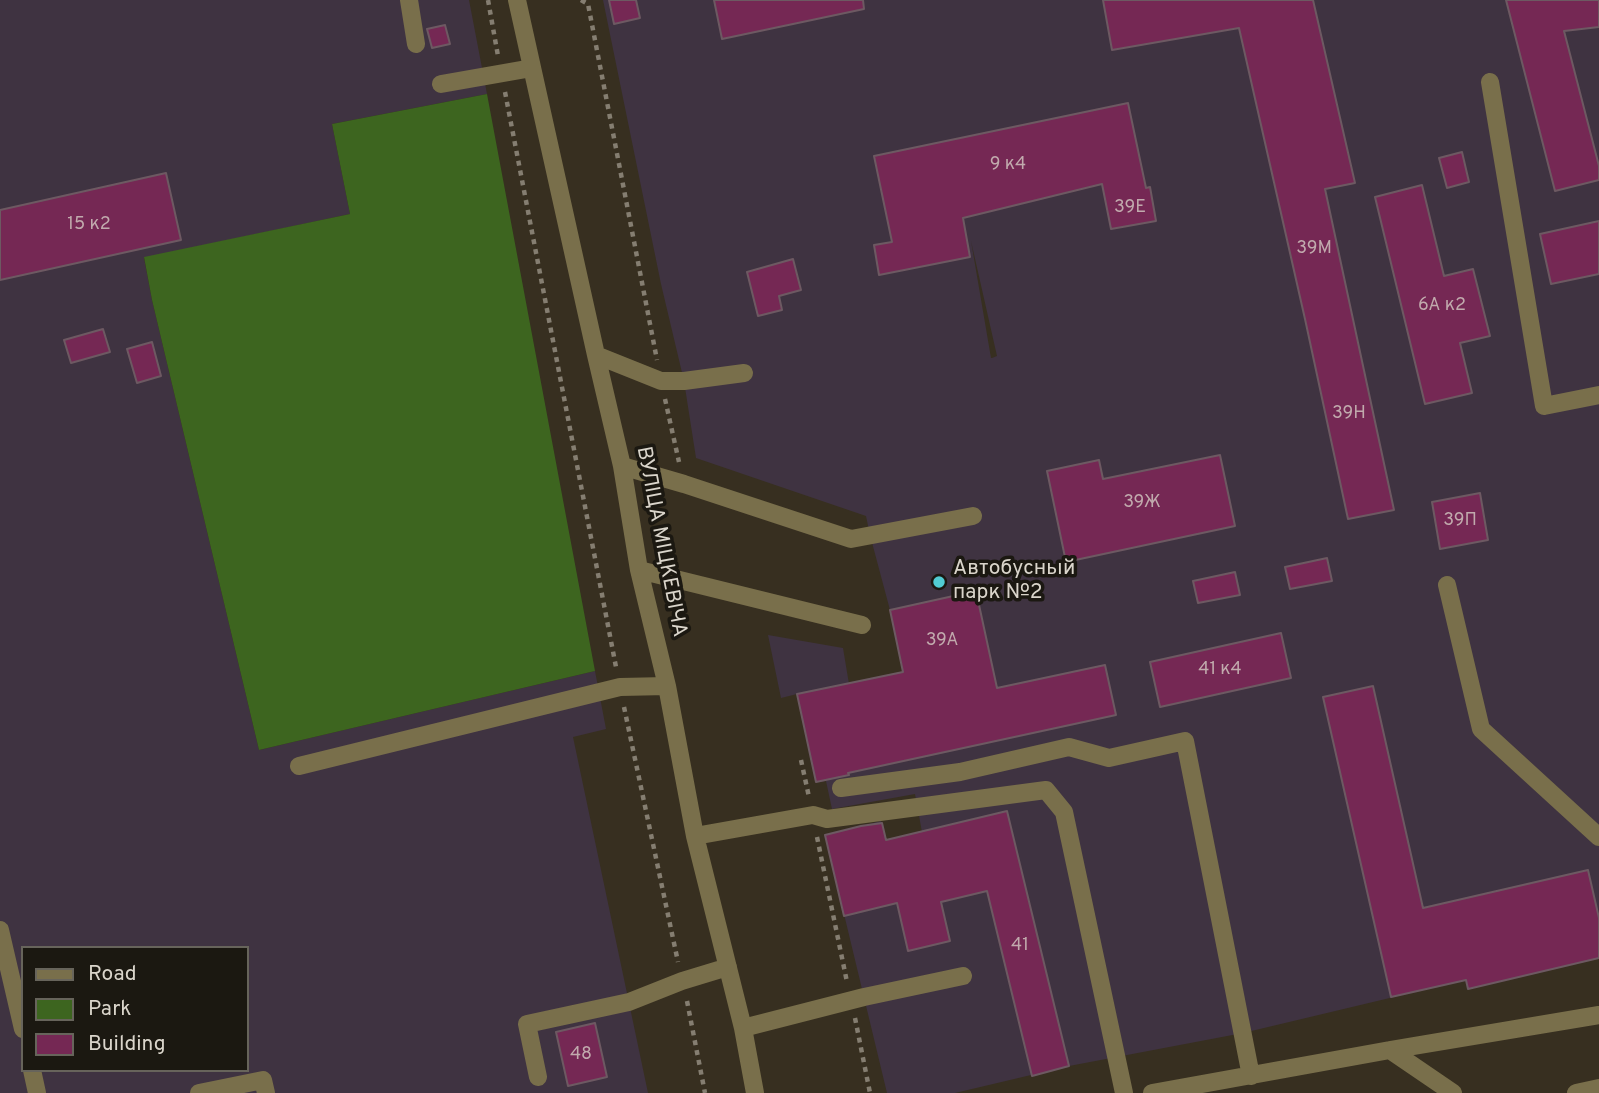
<!DOCTYPE html>
<html>
<head>
<meta charset="utf-8">
<style>
  body { margin:0 }
  #map { position:relative; width:1599px; height:1093px; overflow:hidden; background:#372f20; font-family:Overpass,sans-serif }
  canvas { display:block }
  .legend { position:absolute; left:21px; top:946px; width:228px; height:126px; box-sizing:border-box; background:#1b1811; border:2px solid #67645b; margin:0; padding:9px 12px; list-style:none; font-size:21px; color:#dad5cb }
  .legend li { display:flex; align-items:center; gap:14px; height:35px }
  .legend b { width:35px; border:2px solid #67645b }
</style>
</head>
<body>
<div id="map">
<canvas width="1599" height="1093"></canvas>
<ul class="legend">
<li><b style="height:9px;background:#796f4b"></b>Road</li>
<li><b style="height:19px;background:#3d651f"></b>Park</li>
<li><b style="height:19px;background:#752854"></b>Building</li>
</ul>
</div>
<script>
const context = document.querySelector('canvas').getContext('2d');
context.lineJoin = 'round';
function fillPath(path, color) {
  context.fillStyle = color;
  context.fill(path, 'evenodd');
}
function shape(rows) {
  const path = new Path2D();
  for (const r of rows) {
    path.moveTo(r[0], r[1]);
    for (let i = 2; i < r.length; i += 2) path.lineTo(r[i], r[i + 1]);
  }
  return path;
}
function strokePath(path, color, width, dash) {
  context.strokeStyle = color;
  context.lineWidth = width;
  context.lineCap = dash ? 'butt' : 'round';
  context.setLineDash(dash || []);
  context.stroke(path);
}
function label(font, color, halo, rows, align = 'center') {
  context.font = font + ' Overpass,sans-serif';
  context.lineWidth = 7;
  context.setLineDash([]);
  context.textBaseline = 'middle';
  context.strokeStyle = halo;
  context.fillStyle = color;
  for (const [text, x, y, turn = 0] of rows) {
    context.save();
    context.translate(x, y);
    context.rotate((+turn || 0) * Math.PI / 180);
    context.textAlign = isNaN(turn) ? turn : align;
    if (halo) context.strokeText(text, 0, 0);
    context.fillText(text, 0, 0);
    context.restore();
  }
}
fillPath(shape([
  [0,0,469,0,487,94,332,124,350,214,144,258,152,300,259,750,595,671,606,729,573,737,648,1093,0,1093],
  [23,948,247,948,247,1070,23,1070],
  [603,0,1599,0,1599,958,1468,989,1459,951,1434,959,1440,986,1243,1033,1069,1066,955,1093,887,1093,825,835,881,821,886,840,922,832,915,794,832,809,826,781,816,782,797,694,781,698,768,635,843,648,849,684,903,672,890,610,870,535,866,516,696,458,684,381,661,284],
  [971,241,997,356,992,358,991,358]
]), '#3f3341');
fillPath(shape([
  [487,94,595,671,259,750,152,300,144,257,350,214,332,124]
]), '#3d651f');
const building = shape([
  [609,0,636,0,640,18,614,24,609,0],
  [714,0,863,0,864,9,722,39,714,0],
  [1103,0,1313,0,1355,183,1325,189,1394,510,1348,519,1305,319,1239,28,1112,50,1103,0],
  [1506,0,1599,0,1599,27,1564,31,1599,166,1599,180,1555,191,1506,0],
  [445,25,450,44,432,48,427,29,445,25],
  [1128,103,1146,188,1150,187,1156,221,1111,229,1102,184,963,218,970,257,879,275,874,245,892,242,874,156,1128,103],
  [1462,152,1469,182,1447,188,1439,158,1462,152],
  [166,173,181,240,0,280,0,210,166,173],
  [1422,185,1444,276,1473,269,1490,336,1460,343,1472,393,1425,404,1375,197,1422,185],
  [1599,221,1599,274,1551,284,1540,234,1599,221],
  [793,259,801,290,779,296,782,310,758,316,747,272,793,259],
  [103,329,110,352,71,363,64,340,103,329],
  [152,342,161,376,137,383,127,349,152,342],
  [1220,455,1235,526,1066,562,1047,471,1099,460,1103,479,1220,455],
  [1480,493,1488,540,1440,549,1432,502,1480,493],
  [1327,558,1332,581,1290,589,1285,567,1327,558],
  [1235,572,1240,595,1198,603,1193,581,1235,572],
  [976,591,997,688,1105,665,1116,715,848,773,849,775,816,782,797,694,903,672,890,610,976,591],
  [1281,633,1291,678,1160,707,1150,662,1281,633],
  [1373,686,1423,908,1588,870,1599,918,1599,958,1468,989,1466,980,1391,997,1323,697,1373,686],
  [1007,811,1069,1066,1032,1076,987,891,941,902,950,941,908,951,897,903,844,916,825,835,861,826,882,823,886,840,1007,811],
  [595,1023,607,1077,568,1086,556,1032,595,1023]
]);
fillPath(building, '#752854');
strokePath(building, '#6d5962', 2);
strokePath(shape([
  [488,0,498,56],
  [581,0,588,4,657,360],
  [505,92,616,667],
  [665,399,679,462],
  [624,707,678,962],
  [801,760,809,797],
  [817,837,847,982],
  [687,1001,705,1093],
  [855,1018,870,1093]
]), '#857e71', 4.5, [5, 5]);
strokePath(shape([
  [409,0,416,44],
  [517,0,596,355,622,466,639,570,667,686,695,836,743,1028,755,1093],
  [1490,82,1544,406,1599,395],
  [441,84,532,68],
  [596,355,661,381,684,381,744,373],
  [622,466,684,484,851,539,973,516],
  [639,570,862,625],
  [1447,585,1481,729,1599,837],
  [299,766,620,687,667,686],
  [841,788,960,772,1069,747,1109,758,1185,741,1251,1076],
  [695,836,813,815,827,819,1046,790,1064,812,1124,1093],
  [0,930,23,1029],
  [743,1028,864,997,963,976],
  [1390,1050,1453,1093],
  [32,1070,37,1093],
  [538,1077,527,1024,629,1002,682,981,728,967],
  [199,1093,263,1080,266,1093],
  [1152,1093,1390,1050,1599,1015],
  [1576,1093,1599,1088]
]), '#796f4b', 18);
for (const [x, y, r, color] of [
  [939,582,7,"#51ccd3"]
]) {
  const dot = new Path2D();
  dot.arc(x, y, r, 0, 2 * Math.PI);
  context.fillStyle = color;
  context.fill(dot);
  strokePath(dot, '#1b1811', 2.5);
}
label('18px', '#c1aaad', null, [
  ["9 к4",1008,165],
  ["39Е",1130,208],
  ["15 к2",89,225],
  ["39М",1314,249],
  ["6А к2",1442,306],
  ["39Н",1349,414],
  ["39Ж",1142,503],
  ["39П",1460,521],
  ["39А",942,641],
  ["41 к4",1220,670],
  ["41",1020,946],
  ["48",581,1055]
]);
label('21px', '#dad5cb', '#1b1811', [
  ["ВУЛІЦА МІЦКЕВІЧА",660,542,79]
]);
label('21px', '#dad5cb', '#1b1811', [
  ["Автобусный",953,570],
  ["парк №2",953,594]
], 'left');
</script>
</body>
</html>
